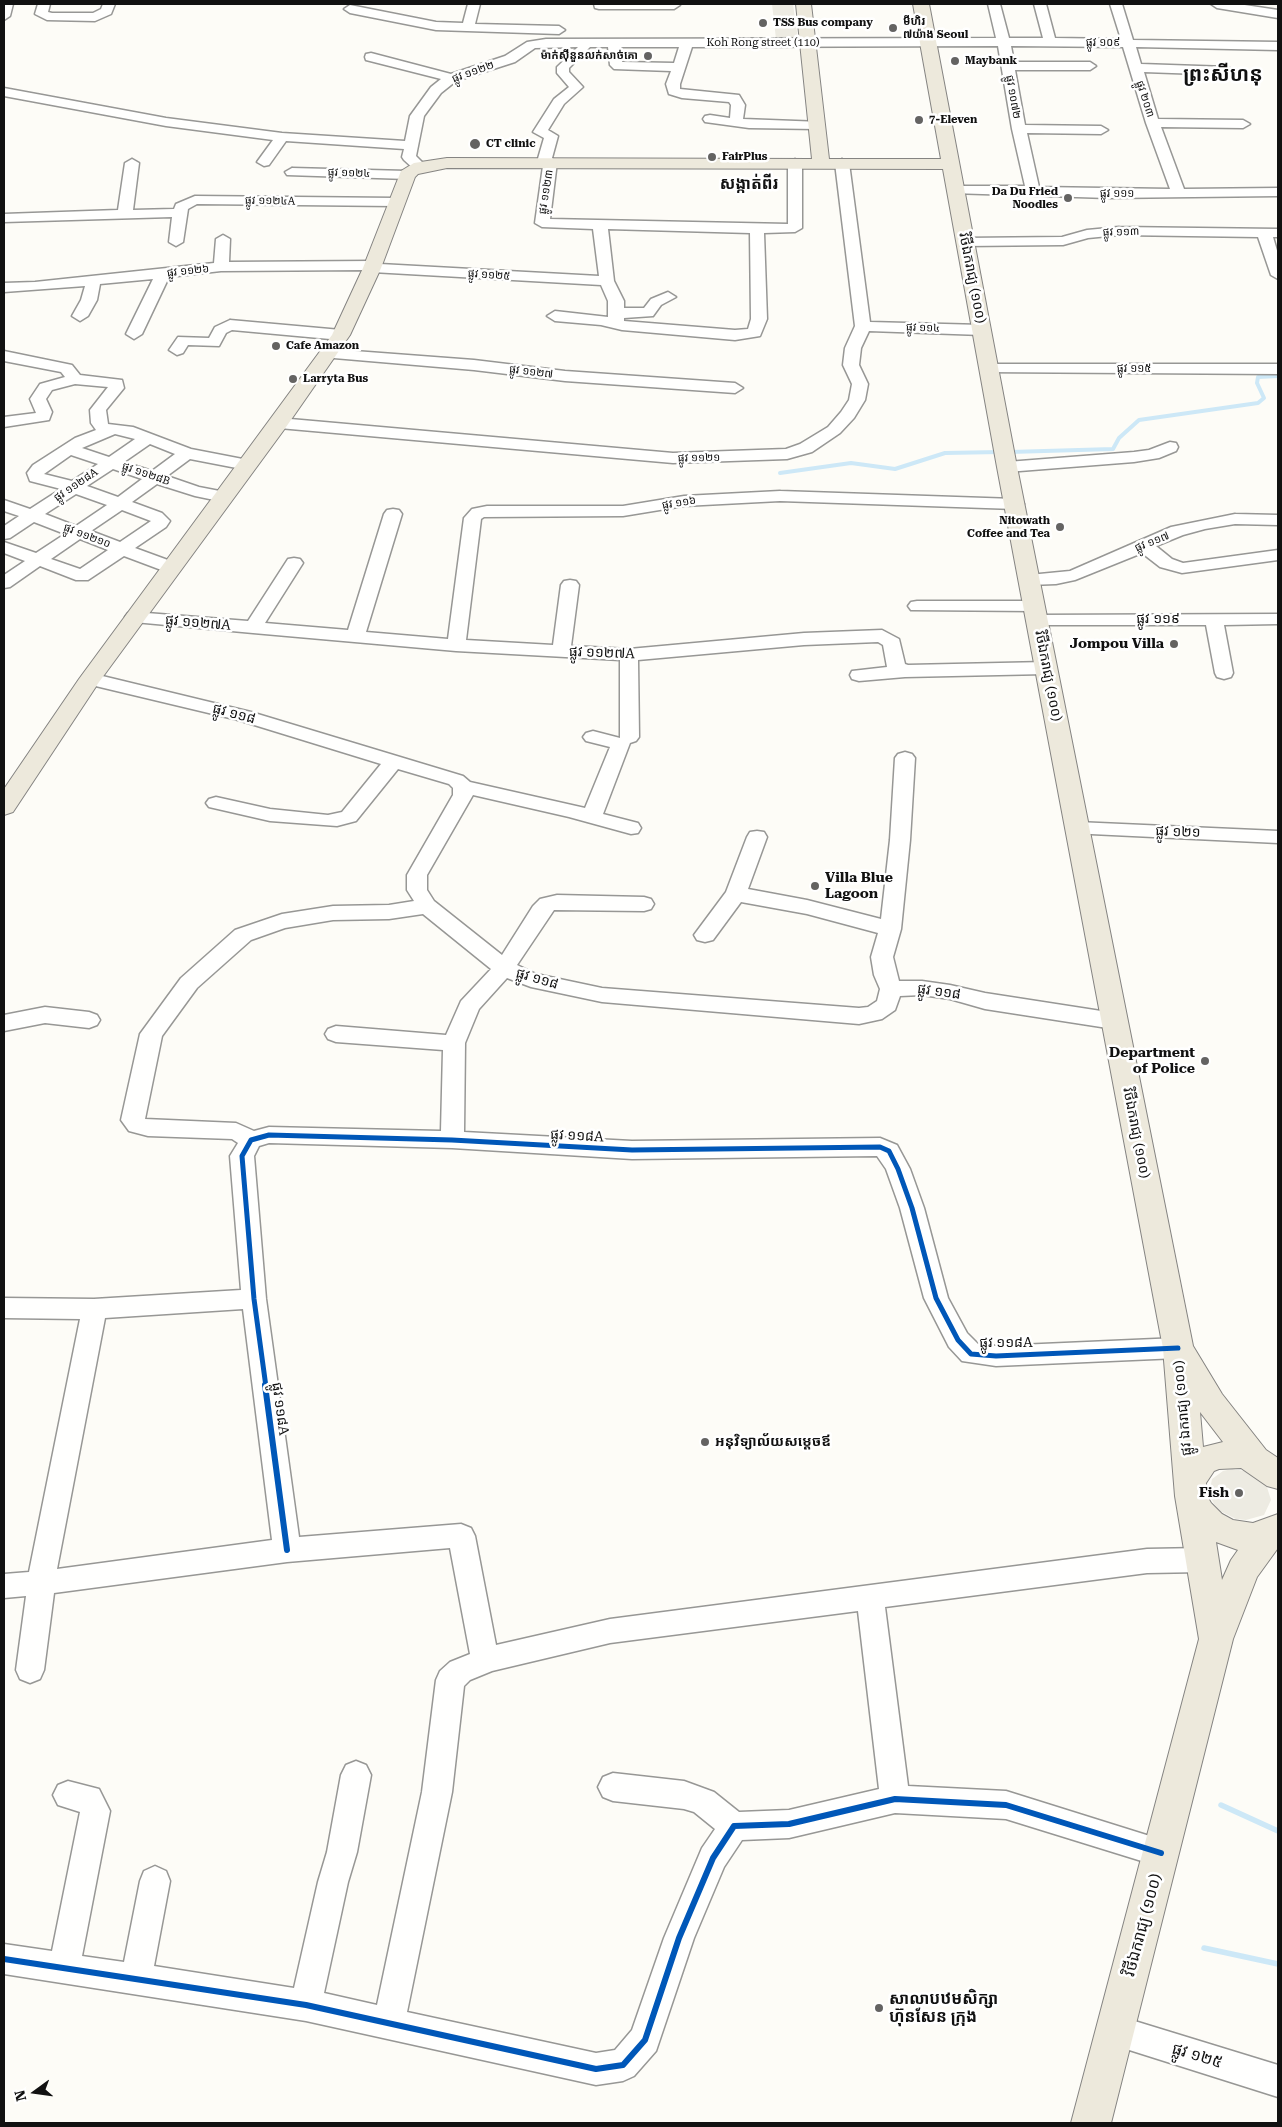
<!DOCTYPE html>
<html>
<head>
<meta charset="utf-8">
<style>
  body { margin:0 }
  #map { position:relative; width:1282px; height:2127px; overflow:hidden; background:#fdfcf7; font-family:"Roboto Serif",serif }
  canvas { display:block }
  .frame { position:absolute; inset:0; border:5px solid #111; pointer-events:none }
  .north { position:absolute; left:10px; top:2067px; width:50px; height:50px; -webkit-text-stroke:4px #fff; paint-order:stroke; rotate:256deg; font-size:14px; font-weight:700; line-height:20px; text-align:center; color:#111 }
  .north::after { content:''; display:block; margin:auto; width:18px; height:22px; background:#111; clip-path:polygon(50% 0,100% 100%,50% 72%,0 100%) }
</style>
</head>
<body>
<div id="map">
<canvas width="1282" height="2127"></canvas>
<div class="frame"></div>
<div class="north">N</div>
</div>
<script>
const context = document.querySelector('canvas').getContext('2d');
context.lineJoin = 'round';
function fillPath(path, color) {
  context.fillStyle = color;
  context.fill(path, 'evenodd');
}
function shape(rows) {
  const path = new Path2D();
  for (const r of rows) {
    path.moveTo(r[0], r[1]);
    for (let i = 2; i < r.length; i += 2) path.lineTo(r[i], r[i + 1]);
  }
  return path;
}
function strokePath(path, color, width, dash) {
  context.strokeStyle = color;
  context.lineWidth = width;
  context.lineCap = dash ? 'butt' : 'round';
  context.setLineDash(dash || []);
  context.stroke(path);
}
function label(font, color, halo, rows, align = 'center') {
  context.font = font + ' "Roboto Serif","Noto Sans Khmer",serif';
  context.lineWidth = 5;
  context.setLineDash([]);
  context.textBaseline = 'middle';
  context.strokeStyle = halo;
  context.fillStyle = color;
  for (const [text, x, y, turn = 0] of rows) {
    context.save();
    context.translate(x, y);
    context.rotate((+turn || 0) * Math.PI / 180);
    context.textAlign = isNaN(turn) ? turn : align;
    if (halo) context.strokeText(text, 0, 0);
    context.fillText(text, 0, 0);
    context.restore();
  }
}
fillPath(shape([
  [772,4,793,4,798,39,776,39],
  [1232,1469,1251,1472,1266,1484,1271,1500,1264,1515,1246,1520,1236,1519,1220,1511,1214,1504,1209,1494,1212,1479,1223,1471]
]), '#edebe2');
strokePath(shape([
  [1010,452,1113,449,1119,438,1139,420,1258,403,1264,398,1257,383,1258,377,1278,376],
  [780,473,851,463,895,469,945,453,1000,452]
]), '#cde8f7', 4);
strokePath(shape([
  [1221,1805,1278,1831],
  [1204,1948,1278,1964]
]), '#cde8f7', 5.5);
const minor = shape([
  [4,4,13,4,10,16,4,20,4,4],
  [38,4,50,4,48,12,52,13,93,13,101,9,103,4,115,4,111,14,95,21,47,20,35,14,38,4],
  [468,4,480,4,475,24,559,26,565,30,559,34,436,30,350,13,344,9,350,5,436,22,463,23,468,4],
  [594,4,679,4,680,5,674,9,599,9,595,8,594,4],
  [988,4,1000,4,1009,38,1043,38,1034,4,1046,4,1055,38,1121,39,1110,4,1122,4,1133,40,1278,42,1278,50,1136,47,1141,64,1228,67,1234,71,1228,75,1144,72,1158,119,1243,120,1250,124,1243,128,1161,127,1184,189,1278,188,1278,196,1108,198,951,193,949,190,951,187,956,186,1025,186,1012,129,998,46,692,47,680,84,680,89,739,95,745,105,743,119,822,122,824,125,817,129,749,128,705,122,703,119,705,116,710,115,730,118,731,105,729,102,682,98,669,94,666,84,671,71,614,69,610,65,608,47,590,47,569,68,569,72,583,87,564,104,548,130,558,136,552,158,557,162,550,219,788,224,788,163,795,159,802,163,802,228,795,232,764,233,767,319,760,336,735,340,622,330,601,325,555,321,547,316,555,311,608,317,608,301,601,285,372,272,366,270,221,271,169,277,142,334,134,339,126,334,153,279,100,284,97,300,88,316,80,321,72,316,81,300,85,286,4,292,4,283,35,282,214,263,216,239,223,235,230,239,229,262,373,261,380,264,599,276,593,229,542,227,535,223,543,166,537,162,544,138,533,132,554,99,569,87,557,73,557,67,578,47,535,48,515,62,456,81,441,93,424,116,416,156,427,167,420,171,415,170,404,160,402,157,404,149,286,141,269,165,264,166,257,162,273,140,166,126,4,96,4,88,166,118,282,133,405,141,410,116,431,87,441,79,366,60,365,57,366,54,371,53,451,74,505,56,527,42,546,39,996,38,988,4],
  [1011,46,1123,47,1146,123,1170,189,1039,187,1027,133,1101,134,1108,130,1101,126,1025,125,1015,70,1090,70,1096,66,1090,62,1014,62,1011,46],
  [621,47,679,47,674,63,622,62,621,47],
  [608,229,750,233,751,319,748,329,735,330,624,321,624,318,653,316,661,305,676,297,668,292,651,299,644,308,624,308,624,301,614,281,608,229],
  [1211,4,1238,4,1278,10,1278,18,1217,8,1211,4],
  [132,159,139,163,133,210,174,209,176,204,195,196,396,198,403,202,396,206,197,204,188,209,183,242,176,246,169,242,172,217,4,222,4,214,118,210,125,163,132,159],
  [842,159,849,163,870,322,982,325,990,330,982,335,869,331,861,348,859,365,868,384,865,400,854,418,840,433,812,452,787,459,673,463,279,428,271,423,279,418,673,453,786,449,800,444,828,427,841,412,849,400,852,384,843,365,845,348,855,326,835,163,842,159],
  [292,168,407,171,414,175,407,179,287,175,285,172,292,168],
  [1119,227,1278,229,1278,237,1273,237,1278,254,1278,279,1271,275,1258,237,1119,235,1088,238,1063,245,965,246,958,242,965,238,1062,237,1087,230,1119,227],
  [230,320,341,330,349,335,341,340,232,330,226,333,219,346,188,345,183,353,177,355,169,350,178,337,209,338,215,327,230,320],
  [328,349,474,360,565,371,735,383,743,388,735,393,565,381,474,370,322,357,320,354,322,351,328,349],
  [4,351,72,365,80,375,122,380,124,388,106,410,108,424,133,427,191,449,253,461,255,465,253,469,247,470,190,459,167,476,199,487,230,493,233,497,230,501,224,502,195,496,157,484,132,502,162,513,170,521,166,527,135,548,176,563,179,567,176,571,164,571,124,556,88,580,76,580,40,566,10,587,4,588,4,575,25,561,4,553,4,542,36,553,65,534,34,522,10,538,4,539,4,526,19,516,4,511,4,500,30,509,61,489,30,481,27,473,33,465,75,438,96,430,91,423,90,410,108,387,75,384,52,390,46,399,52,412,49,420,4,427,4,417,36,413,30,399,40,384,65,377,61,372,4,361,4,351],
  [115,434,135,439,109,457,82,448,115,434],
  [150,444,175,454,152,471,124,462,150,444],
  [71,455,98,464,72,481,44,474,71,455],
  [113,469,142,479,118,497,87,486,113,469],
  [76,494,107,505,76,526,45,514,76,494],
  [122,510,151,521,120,542,91,531,122,510],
  [80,539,108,550,80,569,51,559,80,539],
  [989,364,1278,364,1278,374,983,372,981,369,983,366,989,364],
  [1170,442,1176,443,1178,447,1176,451,1159,458,1134,462,1007,472,1001,471,999,467,1001,463,1007,462,1134,452,1149,450,1170,442],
  [780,491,1015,499,1021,500,1024,504,1021,508,1015,509,780,501,684,506,623,516,484,517,481,519,466,640,553,645,561,585,564,581,570,580,576,581,579,585,571,646,629,649,804,633,882,630,899,639,905,664,908,665,1046,662,1053,664,1055,668,1053,672,1046,674,905,677,859,681,852,679,850,675,852,671,887,667,883,645,878,642,804,645,638,660,639,737,636,741,630,743,603,814,638,823,641,828,638,833,631,834,569,817,473,795,427,875,427,890,434,901,502,955,533,906,540,899,557,895,644,897,651,899,654,904,651,909,644,911,554,910,517,965,536,974,602,988,859,1008,868,1007,877,1001,880,989,874,975,871,957,878,933,807,914,741,902,713,940,705,942,697,940,694,935,726,892,747,837,750,832,757,831,764,832,767,837,748,889,807,900,881,919,890,840,895,758,898,754,905,752,912,754,915,758,910,840,901,929,893,957,899,981,922,981,950,985,985,993,1114,1013,1122,1016,1125,1021,1122,1026,1114,1029,985,1009,950,999,922,995,900,996,895,1010,882,1019,859,1024,602,1002,531,987,507,978,479,1009,465,1043,464,1132,632,1141,880,1138,897,1145,910,1169,924,1208,948,1298,967,1333,978,1344,996,1346,1178,1338,1187,1341,1191,1348,1187,1355,1178,1358,996,1366,962,1361,949,1347,924,1298,900,1208,886,1169,877,1156,632,1159,452,1148,269,1143,259,1146,254,1156,266,1299,299,1537,461,1524,471,1528,475,1536,496,1645,610,1619,1147,1549,1202,1548,1212,1552,1216,1560,1212,1568,1202,1572,1147,1573,885,1607,908,1786,1006,1791,1172,1843,1176,1853,1172,1863,1161,1867,1006,1819,895,1813,789,1838,742,1840,724,1867,694,1938,656,2051,634,2076,623,2081,596,2085,306,2021,4,1974,4,1944,52,1951,80,1812,58,1805,53,1795,58,1785,68,1781,99,1789,110,1811,82,1956,124,1962,140,1881,144,1871,155,1866,166,1871,170,1881,154,1966,294,1988,318,1882,327,1852,341,1775,346,1765,356,1761,366,1765,371,1775,357,1852,348,1882,324,1993,377,2005,422,1792,436,1680,440,1671,450,1662,470,1654,450,1548,287,1562,54,1593,44,1670,40,1679,30,1683,20,1679,16,1670,26,1596,4,1598,4,1574,29,1572,80,1319,4,1318,4,1298,94,1299,241,1290,230,1156,238,1143,232,1139,148,1136,129,1131,121,1120,140,1034,181,978,235,930,282,914,333,906,389,905,414,901,407,890,407,875,453,795,453,788,449,784,398,769,356,821,337,826,270,821,209,807,206,803,209,799,216,797,270,809,328,815,342,812,381,764,238,720,83,683,81,679,83,675,90,673,251,712,463,776,470,782,585,808,610,747,586,741,583,737,586,733,593,731,620,738,620,660,456,651,253,633,134,622,128,621,125,617,128,613,134,612,248,621,288,559,294,558,300,559,303,563,265,623,348,630,384,514,387,510,393,509,399,510,402,514,366,632,448,639,464,518,472,509,487,506,623,506,684,496,780,491],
  [423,914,491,969,461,1001,446,1035,336,1026,328,1029,325,1034,328,1039,336,1042,443,1050,441,1131,269,1127,254,1131,236,1123,145,1119,162,1036,197,988,251,940,285,928,333,920,389,919,423,914],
  [243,1309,272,1540,57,1569,105,1318,243,1309],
  [858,1611,879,1789,789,1810,739,1812,714,1792,684,1781,613,1773,603,1777,598,1787,603,1797,613,1801,684,1809,694,1812,715,1829,702,1848,664,1938,632,2030,615,2050,596,2053,407,2012,452,1792,464,1686,470,1680,492,1671,610,1643,858,1611],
  [1235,514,1278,515,1278,525,1235,524,1205,529,1183,535,1156,546,1172,559,1183,563,1278,550,1278,560,1182,573,1160,567,1142,553,1075,580,1056,584,1029,585,1023,584,1020,580,1023,576,1029,575,1070,571,1171,527,1235,514],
  [917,601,1034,601,1040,602,1043,606,1040,610,1034,611,911,610,908,606,911,602,917,601],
  [1278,614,1278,624,1224,625,1233,673,1231,677,1224,679,1217,677,1215,673,1206,625,1037,625,1031,624,1028,620,1031,616,1037,615,1278,614],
  [1077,822,1278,831,1278,843,1070,833,1067,828,1070,823,1077,822],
  [45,1007,89,1012,97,1015,100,1020,97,1025,89,1028,45,1023,4,1031,4,1015,45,1007],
  [1115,2015,1278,2065,1278,2097,1104,2042,1099,2031,1104,2020,1115,2015]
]);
const major = shape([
  [796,4,811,4,829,159,941,159,913,4,929,4,1017,467,1193,1346,1222,1394,1266,1450,1278,1458,1278,1489,1267,1486,1241,1468,1219,1469,1214,1471,1206,1483,1207,1496,1211,1503,1222,1514,1233,1520,1253,1523,1278,1514,1278,1548,1257,1577,1233,1639,1111,2123,1071,2123,1199,1639,1175,1496,1163,1348,997,467,943,169,447,168,418,174,415,177,381,268,350,335,286,427,99,682,13,812,4,815,4,789,79,679,332,335,363,268,401,171,414,163,447,158,812,159,796,4],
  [1200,1412,1223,1442,1203,1447,1200,1412],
  [1216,1542,1238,1550,1231,1560,1222,1580,1216,1542]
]);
strokePath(minor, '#979795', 3);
strokePath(major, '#858482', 2);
fillPath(minor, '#fffffe');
fillPath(major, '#ede9dc');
strokePath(shape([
  [266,1387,254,1299,242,1156,251,1140,269,1135,452,1140,632,1150,880,1147,889,1151,898,1169,912,1208,936,1298,958,1340,971,1354,996,1356,1178,1348]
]), '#0057b8', 5);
strokePath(shape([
  [265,1385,287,1550],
  [4,1959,306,2005,596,2069,623,2065,645,2040,679,1938,713,1858,734,1826,789,1824,895,1799,1006,1805,1161,1853]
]), '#0057b8', 6);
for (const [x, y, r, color] of [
  [763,23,5,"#646362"],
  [893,28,5,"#646362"],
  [648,56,5,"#646362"],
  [955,61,5,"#646362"],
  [919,120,5,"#646362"],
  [475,144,6,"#646362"],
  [712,157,5,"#646362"],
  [1068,198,5,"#646362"],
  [276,346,5,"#646362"],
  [293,379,5,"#646362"],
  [1060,527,5,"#646362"],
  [1174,644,5,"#646362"],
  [815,886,5,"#646362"],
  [1205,1061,5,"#646362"],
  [705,1442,5,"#646362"],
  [1239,1493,5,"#646362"],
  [879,2008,5,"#646362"]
]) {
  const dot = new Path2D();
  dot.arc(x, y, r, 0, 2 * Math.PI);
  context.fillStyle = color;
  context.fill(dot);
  strokePath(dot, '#fff', 2);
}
label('bold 11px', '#111', '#fff', [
  ["មីហិរ",903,22],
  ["៧យ៉ាង Seoul",903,35],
  ["TSS Bus company",773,23],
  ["ម៉ាក់សុីនួនលក់សាច់គោ",638,56,"right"],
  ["Maybank",965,61],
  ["7-Eleven",929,120],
  ["CT clinic",486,144],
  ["FairPlus",722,157],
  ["Da Du Fried",1058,192,"right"],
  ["Noodles",1058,205,"right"],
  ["Cafe Amazon",286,346],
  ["Larryta Bus",303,379],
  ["Nitowath",1050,521,"right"],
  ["Coffee and Tea",1050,534,"right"]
], 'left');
label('11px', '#111', '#fff', [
  ["Koh Rong street (110)",763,43],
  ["ផ្លូវ ១០៩",1103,43],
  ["ផ្លូវ ១១២២",473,72,-20],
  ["ផ្លូវ ១០៧២",1013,97,80],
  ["ផ្លូវ ២០៣",1145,99,72],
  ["ផ្លូវ ១១២៤",349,173,2],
  ["ផ្លូវ ១១២៣",546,192,-81],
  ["ផ្លូវ ១១១",1117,194],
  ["ផ្លូវ ១១២៤A",270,201,1],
  ["ផ្លូវ ១១៣",1121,232,-2],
  ["ផ្លូវ ១១២៦",188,271,-6],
  ["ផ្លូវ ១១២៥",489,275,4],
  ["ផ្លូវ ១១៤",923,328,2],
  ["ផ្លូវ ១១៥",1134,369],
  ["ផ្លូវ ១១២៧",531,372,7],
  ["ផ្លូវ ១១២១",699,458,-1],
  ["ផ្លូវ ១១២៨B",146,474,19],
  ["ផ្លូវ ១១២៨A",76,485,-34],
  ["ផ្លូវ ១១៦",679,503,-9],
  ["ផ្លូវ ១១២១០",87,536,21],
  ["ផ្លូវ ១១៧",1152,542,-22]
]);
label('14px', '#111', '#fff', [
  ["វិថីឯករាជ្យ (១០០)",972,278,79],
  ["ផ្លូវ ១១៩",1158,619],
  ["ផ្លូវ ១១២៧A",198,623,5],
  ["ផ្លូវ ១១២៧A",602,653,2],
  ["វិថីឯករាជ្យ (១០០)",1048,676,79],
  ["ផ្លូវ ១១៨",234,714,15],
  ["ផ្លូវ ១២១",1178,832,2],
  ["ផ្លូវ ១១៨",537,979,16],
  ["ផ្លូវ ១១៨",939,992,8],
  ["វិថីឯករាជ្យ (១០០)",1136,1133,79],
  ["ផ្លូវ ១១៨A",577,1136,3],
  ["ផ្លូវ ១១៨A",1006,1343],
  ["ផ្លូវ ឯករាជ្យ (១០០)",1183,1408,-95],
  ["ផ្លូវ ១១៨A",280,1409,82]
]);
label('bold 14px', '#111', '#fff', [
  ["Jompou Villa",1164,644],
  ["Villa Blue",825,878,"left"],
  ["Lagoon",825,894,"left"],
  ["Department",1195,1053],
  ["of Police",1195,1069],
  ["អនុវិទ្យាល័យសម្តេចឪ",715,1442,"left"],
  ["Fish",1229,1493]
], 'right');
label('bold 16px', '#111', '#fff', [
  ["សង្កាត់ពីរ",749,184]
]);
label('16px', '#111', '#fff', [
  ["វិថីឯករាជ្យ (១០០)",1143,1925,-75],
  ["ផ្លូវ ១២៥",1197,2056,17]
]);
label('bold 16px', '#111', '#fff', [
  ["សាលាបឋមសិក្សា",889,1999],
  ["ហ៊ុនសែន ក្រុង",889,2017]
], 'left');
label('bold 20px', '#111', '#fff', [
  ["ព្រះសីហនុ",1223,75]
]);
</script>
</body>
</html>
